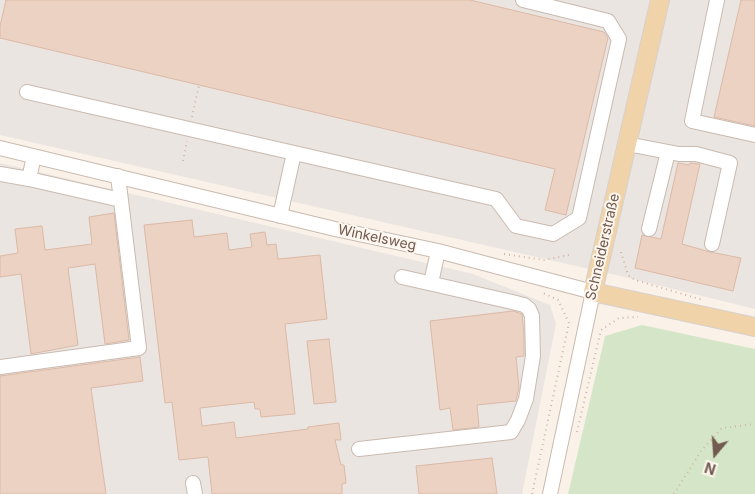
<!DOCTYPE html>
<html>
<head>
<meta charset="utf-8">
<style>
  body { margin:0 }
  #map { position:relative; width:755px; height:494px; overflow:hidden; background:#faf2e8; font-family:Inter,sans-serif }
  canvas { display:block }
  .north { position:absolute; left:690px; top:429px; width:50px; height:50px; -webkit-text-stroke:4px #fdf6ee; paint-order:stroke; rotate:198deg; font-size:14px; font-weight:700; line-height:20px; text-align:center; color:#715a4f }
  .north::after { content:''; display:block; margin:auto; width:18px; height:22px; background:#715a4f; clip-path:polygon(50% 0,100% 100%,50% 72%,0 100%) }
</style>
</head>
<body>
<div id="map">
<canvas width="755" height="494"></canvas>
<div class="north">N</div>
</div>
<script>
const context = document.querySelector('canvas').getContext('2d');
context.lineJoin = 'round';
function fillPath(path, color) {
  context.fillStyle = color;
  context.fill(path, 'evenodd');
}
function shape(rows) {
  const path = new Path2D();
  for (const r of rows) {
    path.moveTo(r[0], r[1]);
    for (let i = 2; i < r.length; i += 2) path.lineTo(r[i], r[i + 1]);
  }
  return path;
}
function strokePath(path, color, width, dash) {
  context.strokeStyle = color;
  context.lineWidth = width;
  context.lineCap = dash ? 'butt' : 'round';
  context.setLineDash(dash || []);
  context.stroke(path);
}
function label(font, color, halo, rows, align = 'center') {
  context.font = font + ' Inter,sans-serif';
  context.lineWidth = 4;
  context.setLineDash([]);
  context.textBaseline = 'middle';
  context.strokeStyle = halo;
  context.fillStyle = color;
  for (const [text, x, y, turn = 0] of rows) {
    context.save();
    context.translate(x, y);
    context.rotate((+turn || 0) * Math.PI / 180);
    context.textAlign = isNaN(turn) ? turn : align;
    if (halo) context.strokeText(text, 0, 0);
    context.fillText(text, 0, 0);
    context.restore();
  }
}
fillPath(shape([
  [0,0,755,0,755,309,620,276,0,135],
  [0,163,473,274,550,305,556,324,522,494,0,494]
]), '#ebe5e1');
fillPath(shape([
  [642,325,755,349,755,494,568,494,605,336]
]), '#d5e6c8');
const building = shape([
  [6,0,470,0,604,32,608,38,566,215,545,210,555,169,0,38,0,26,6,0],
  [741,0,755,0,755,126,714,117,741,0],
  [678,163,689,165,690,163,700,164,682,244,710,252,741,258,733,291,635,268,642,235,661,239,678,163],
  [114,213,129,340,105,344,95,264,68,268,78,345,31,354,21,274,0,277,0,256,18,253,15,229,42,226,45,250,92,244,89,217,114,213],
  [192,220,194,237,227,233,229,250,252,247,250,234,265,232,267,245,276,244,278,259,320,255,327,319,285,324,295,414,261,417,260,409,255,409,254,402,200,408,202,426,234,422,236,438,308,429,308,427,339,423,341,440,335,440,341,465,344,465,346,483,342,484,342,494,212,494,208,457,179,460,172,402,165,403,144,225,192,220],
  [513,311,522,314,524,335,524,356,516,357,519,387,516,401,477,405,479,427,453,430,450,408,440,410,430,321,513,311],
  [329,339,336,402,314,404,307,341,329,339],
  [140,357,143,381,91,388,106,494,0,494,0,376,140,357],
  [492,458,497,494,419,494,416,466,492,458]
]);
fillPath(building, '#ecd2c3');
strokePath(building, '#dcb9a6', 1);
const minor = shape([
  [717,0,692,121,755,135],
  [27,92,496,199,516,226,553,234,579,218,619,39,608,21,523,0],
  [627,144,679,154,696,154,730,163,712,244],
  [0,148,335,229,438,251,593,292,550,494],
  [34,156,29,179,121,200],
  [0,174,29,179],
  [280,216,294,153],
  [649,229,668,152],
  [431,283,438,251],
  [0,367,139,348,118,176],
  [359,449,511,432,518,420,526,399,533,356,532,316,529,309,524,305,512,302,402,277],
  [193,483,195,494]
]);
const major = shape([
  [660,0,593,292,755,327]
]);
strokePath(minor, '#cabaaf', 16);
strokePath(major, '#d7d1ce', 20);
strokePath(shape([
  [192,117,199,85],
  [183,161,187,141],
  [621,252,628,275,635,280,703,300],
  [504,254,544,260,569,255],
  [577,432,601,330,619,318,638,317],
  [532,494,569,323,558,300,543,293],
  [674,494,701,451,722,428,755,424]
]), '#d0b5a6', 2, [1, 4]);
strokePath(minor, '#fff', 14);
strokePath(major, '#f0d3a9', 18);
label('14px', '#715a4f', '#fdf6ee', [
  ["Winkelsweg",377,238,12],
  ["Schneiderstraße",603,247,-77]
]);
</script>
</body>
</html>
